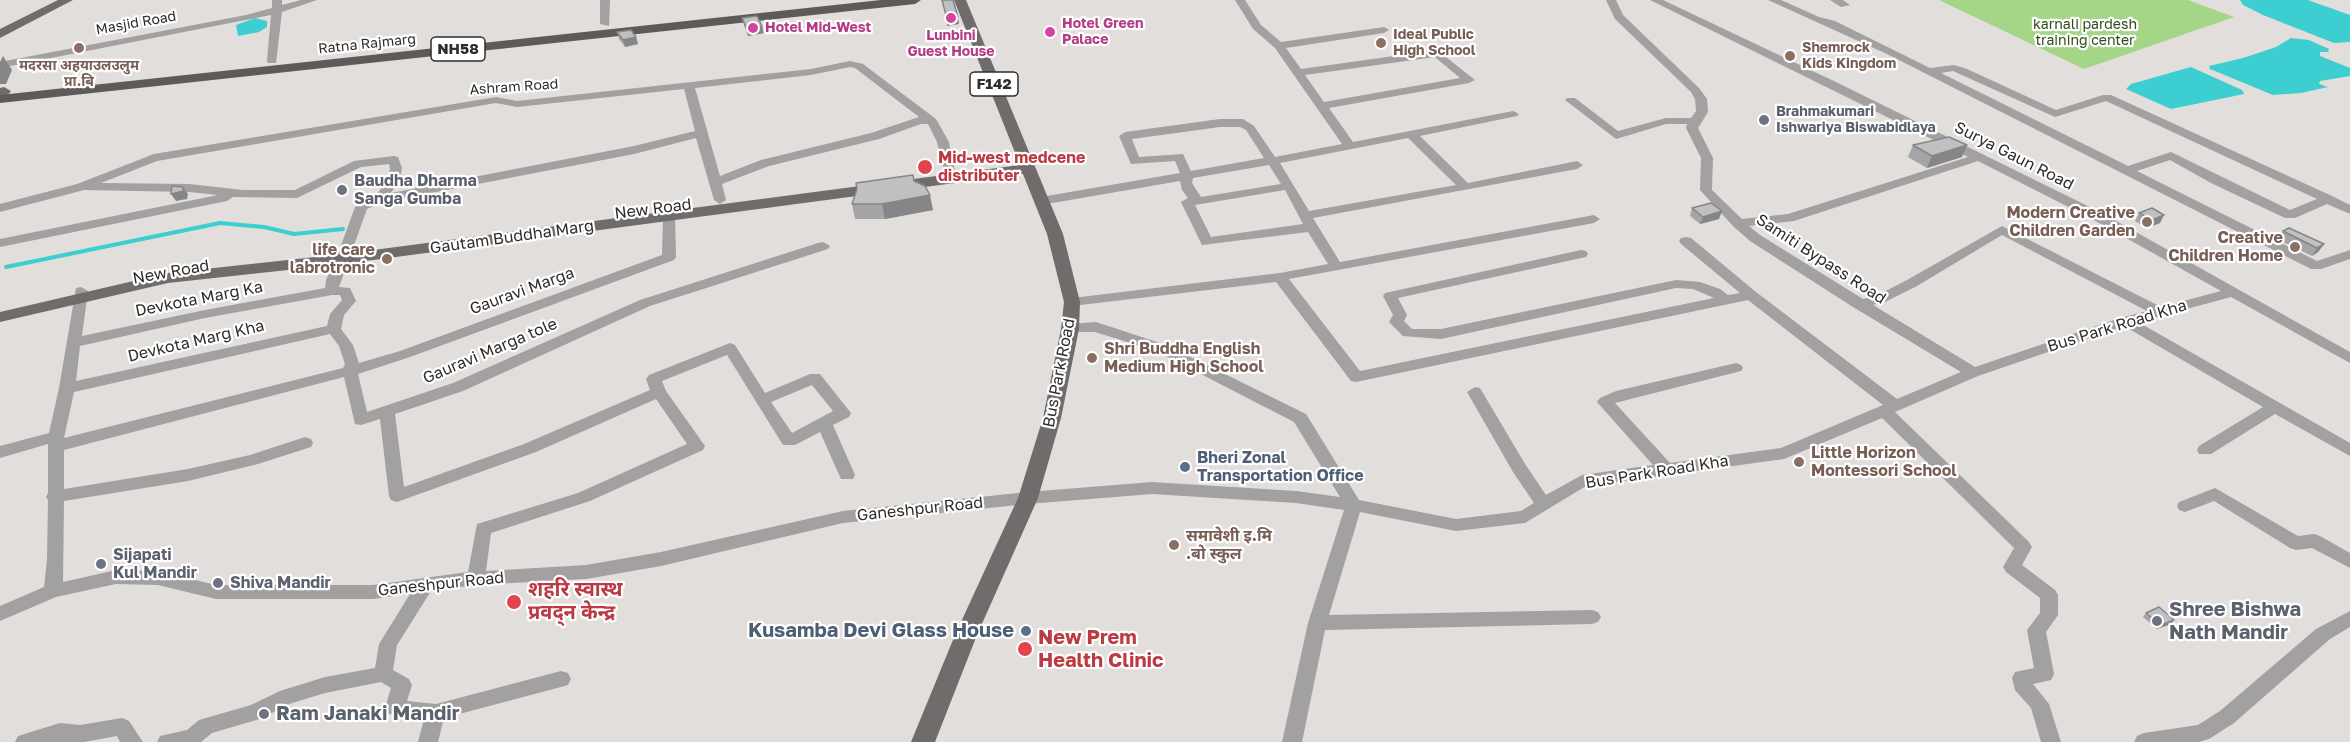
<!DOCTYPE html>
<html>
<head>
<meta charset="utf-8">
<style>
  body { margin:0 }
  canvas { display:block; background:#e1dedb }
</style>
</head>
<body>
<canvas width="2350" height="742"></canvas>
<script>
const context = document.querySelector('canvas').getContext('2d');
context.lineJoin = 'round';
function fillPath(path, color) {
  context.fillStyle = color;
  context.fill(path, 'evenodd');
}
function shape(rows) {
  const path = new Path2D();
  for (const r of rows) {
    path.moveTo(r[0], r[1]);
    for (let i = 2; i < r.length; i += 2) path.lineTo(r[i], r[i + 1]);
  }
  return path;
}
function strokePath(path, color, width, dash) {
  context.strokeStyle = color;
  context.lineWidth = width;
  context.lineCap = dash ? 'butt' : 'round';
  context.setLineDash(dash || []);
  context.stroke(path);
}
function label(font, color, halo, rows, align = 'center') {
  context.font = font + ' "Golos Text","Noto Sans Devanagari",sans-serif';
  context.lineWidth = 4.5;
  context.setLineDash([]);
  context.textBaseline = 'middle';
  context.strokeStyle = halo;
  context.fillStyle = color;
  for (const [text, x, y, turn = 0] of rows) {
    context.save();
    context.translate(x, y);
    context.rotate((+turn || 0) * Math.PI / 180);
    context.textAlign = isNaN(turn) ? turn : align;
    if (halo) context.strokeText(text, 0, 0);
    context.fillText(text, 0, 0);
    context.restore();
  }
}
fillPath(shape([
  [1939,0,2188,0,2234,17,2084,69]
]), '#a5d587');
fillPath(shape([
  [2240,0,2308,0,2350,15,2350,42,2334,43,2263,15,2243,5],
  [255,18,267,21,267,27,259,32,238,36,236,25],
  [2291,38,2309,40,2329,49,2328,52,2320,52,2320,56,2350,68,2350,76,2320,81,2319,84,2328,87,2301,93,2273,95,2210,69,2209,66,2243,58,2276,47],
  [2191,67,2242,90,2244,94,2171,109,2126,89,2131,84]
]), '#3cced1');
strokePath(shape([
  [6,267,220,223,264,227,294,234,343,229]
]), '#3cced1', 4);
fillPath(shape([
  [272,0,282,0,282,5,301,0,317,0,282,12,276,63,268,63,267,61,271,15,0,68,0,62,246,15,272,8,272,0],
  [600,0,610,0,609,26,600,24,600,0],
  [1235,0,1245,0,1261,25,1281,42,1384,27,1389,30,1384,33,1286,48,1301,69,1437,50,1475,80,1469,83,1329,108,1353,142,1513,111,1519,114,1517,116,1420,136,1468,183,1577,161,1583,165,1577,169,1313,218,1340,262,1594,215,1600,219,1594,223,1289,279,1360,371,1714,298,1693,289,1676,288,1441,339,1403,336,1389,322,1393,315,1383,296,1385,293,1581,250,1586,251,1588,254,1586,257,1398,298,1407,315,1404,321,1412,329,1441,329,1676,280,1700,282,1720,289,1728,295,1740,293,1681,244,1679,241,1681,238,1686,237,1691,238,1756,292,1897,399,1961,372,1853,307,1750,241,1733,226,1700,190,1701,158,1686,128,1687,124,1666,124,1616,139,1565,100,1567,98,1575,98,1618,131,1666,118,1691,118,1696,111,1695,99,1691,92,1615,19,1606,0,1616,0,1623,15,1699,88,1707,99,1708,112,1698,128,1713,158,1712,190,1742,219,1788,214,1968,157,1650,0,1663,0,1840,84,2102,213,2350,352,2350,363,2231,297,2138,322,2350,443,2350,456,2275,414,2211,454,2199,454,2197,450,2199,446,2263,407,2124,326,1978,376,1895,412,2029,542,2032,547,2022,565,2055,590,2058,595,2058,615,2046,632,2054,674,2051,680,2033,684,2049,704,2061,742,2041,742,2031,708,2015,690,2012,678,2015,672,2034,668,2027,630,2040,613,2040,598,2006,572,2003,567,2014,548,1882,418,1784,459,1586,486,1525,523,1456,531,1360,512,1329,615,1592,610,1598,612,1601,617,1598,622,1592,624,1325,630,1302,742,1282,742,1308,623,1344,510,1296,503,1152,494,1028,504,843,523,661,566,586,579,476,585,431,591,397,645,393,670,409,679,412,685,407,701,436,704,561,671,568,673,571,679,568,685,561,687,444,718,438,742,418,742,424,719,388,714,385,708,391,688,381,682,325,693,286,705,263,718,212,733,201,742,157,742,160,736,187,730,199,720,251,705,280,691,325,677,375,668,379,644,410,594,373,599,216,599,158,585,116,584,56,597,0,621,0,606,44,587,47,560,48,500,46,497,48,493,48,444,0,458,0,446,49,433,59,388,76,288,81,287,88,291,82,336,205,310,325,288,326,280,336,259,355,207,376,196,388,178,390,168,389,164,361,167,297,198,233,197,227,201,0,247,0,239,218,195,189,192,84,190,0,212,0,204,77,184,154,154,496,97,517,101,811,69,850,61,863,64,936,119,949,142,955,172,953,175,945,175,937,142,928,124,921,124,879,139,769,166,722,184,726,200,720,204,714,200,696,138,634,154,384,202,367,209,339,287,350,288,356,301,344,315,341,329,353,345,359,363,400,351,662,255,663,217,669,213,675,217,676,257,674,260,410,357,358,374,367,412,453,383,640,300,818,243,823,242,830,246,828,249,650,306,463,391,395,414,404,487,524,444,650,390,646,379,649,375,730,343,735,345,765,393,810,374,820,374,851,413,849,417,833,425,855,475,853,479,841,479,820,432,795,445,783,445,727,355,662,381,666,391,705,446,703,450,590,501,491,533,486,571,586,565,661,552,843,511,1028,492,1152,482,1296,491,1340,497,1294,422,1156,351,1095,332,1065,332,1063,329,1065,326,1070,324,1096,322,1166,345,1306,414,1359,500,1456,519,1521,511,1534,503,1513,472,1467,392,1475,387,1480,388,1525,464,1546,495,1582,475,1653,465,1597,402,1600,398,1616,391,1736,363,1741,365,1743,368,1741,371,1615,403,1670,463,1781,448,1883,405,1748,300,1356,382,1351,381,1276,282,1072,306,1067,305,1065,302,1067,299,1072,298,1280,273,1328,264,1308,232,1202,245,1181,202,1188,198,1182,190,1180,181,1041,205,1035,201,1041,197,1180,173,1175,161,1131,164,1119,136,1125,132,1220,119,1243,119,1254,126,1275,157,1342,144,1275,48,1253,29,1235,0],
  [1435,57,1460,78,1324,102,1305,75,1435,57],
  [850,67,855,68,919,117,871,133,761,160,720,176,695,88,811,75,850,67],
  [684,89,695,131,634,146,391,193,400,178,402,168,398,157,394,156,354,161,295,190,243,190,189,184,101,183,157,161,496,103,517,107,684,89],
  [1220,127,1240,127,1246,130,1264,158,1191,171,1183,154,1139,157,1132,139,1220,127],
  [1408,138,1456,185,1309,211,1280,163,1408,138],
  [1978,161,2092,219,2221,291,2161,307,2002,226,1907,280,1876,296,1863,299,1760,235,1749,226,1794,221,1978,161],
  [1269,165,1281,184,1201,197,1192,183,1193,178,1269,165],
  [1285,190,1303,224,1211,237,1195,205,1285,190],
  [2002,235,2147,311,2120,318,1975,367,1873,305,1885,302,1917,286,2002,235],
  [332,295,340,295,342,300,330,314,327,326,76,381,80,346,205,318,332,295],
  [330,334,339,346,345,364,343,368,64,438,74,392,330,334],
  [344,377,355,424,361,425,380,419,389,496,391,500,397,502,536,452,656,399,687,444,578,493,477,524,468,572,373,585,216,585,158,571,116,570,63,582,64,501,188,481,258,464,311,447,313,443,311,439,305,437,250,455,188,469,64,489,64,450,344,377],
  [812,385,833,411,792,433,771,402,812,385],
  [1768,0,1781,0,1819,17,1835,21,1930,68,1954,65,1967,69,2056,110,2103,95,2111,95,2332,196,2350,205,2350,214,2327,204,2295,218,2285,218,2211,183,2170,160,2137,171,2317,261,2350,250,2350,259,2321,269,2311,269,1887,54,1768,0],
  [1953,71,2055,117,2106,101,2317,199,2290,210,2171,152,2128,166,1941,73,1953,71],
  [1830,0,1843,0,1850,5,1841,7,1830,0],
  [2215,488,2298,536,2314,534,2320,536,2350,553,2350,568,2312,548,2296,550,2290,548,2214,501,2185,512,2179,510,2177,506,2179,502,2215,488],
  [2350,611,2350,627,2330,639,2234,723,2209,739,2199,742,2134,742,2137,736,2144,733,2198,725,2220,711,2316,629,2350,611],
  [122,718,129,721,143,742,120,742,117,736,84,742,15,742,18,736,60,723,80,725,122,718]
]), '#a2a0a0');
fillPath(shape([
  [58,0,73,0,0,38,0,29,58,0],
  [954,0,966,0,1063,234,1080,302,1079,329,1061,418,1038,498,977,635,935,742,911,742,955,635,1018,498,1043,418,1061,329,1064,302,1047,234,1023,174,343,264,168,283,0,322,0,312,168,273,343,254,1020,165,954,0],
  [4,87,11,91,5,99,0,100,0,88,4,87]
]), '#706c6c');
fillPath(shape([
  [881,0,921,0,915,4,0,103,0,95,881,0]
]), '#5e5a5a');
fillPath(shape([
  [742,18,764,33,748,36,744,25],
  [617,32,636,37,638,44,625,47,619,39],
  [1913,145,1962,157,1927,168,1908,157],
  [914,181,933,210,885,219,855,219,852,204],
  [1692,208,1719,219,1700,224,1690,216],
  [2139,213,2160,223,2147,228,2135,221],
  [2283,231,2324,244,2318,252,2312,256,2277,239],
  [2146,613,2174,620,2171,624,2157,629,2143,617]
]), '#a5a5a8');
fillPath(shape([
  [958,17,959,24,947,26,947,19],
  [762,26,764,33,748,36,747,29],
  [636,37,638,44,625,47,623,40],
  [3,56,12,70,6,84,0,84,0,62],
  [1967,145,1962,157,1927,168,1932,156],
  [183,187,188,194,187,199,176,201,171,194],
  [930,195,933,210,885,219,882,204],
  [1722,211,1719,219,1700,224,1703,217],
  [2164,215,2160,223,2147,228,2152,220],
  [2324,244,2318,252,2312,256,2317,248],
  [2174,620,2171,624,2157,629,2161,625]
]), '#868688');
const building = shape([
  [942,0,953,0,958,17,947,19,942,0],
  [757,16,762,26,747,29,742,18,757,16],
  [631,30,636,37,623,40,617,32,631,30],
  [1949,137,1967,145,1932,156,1913,145,1949,137],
  [913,175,914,181,925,186,930,195,882,204,852,204,857,189,856,183,913,175],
  [172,186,183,187,183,191,171,194,172,186],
  [1711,203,1722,211,1703,217,1692,208,1711,203],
  [2152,208,2164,215,2152,220,2139,213,2152,208],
  [2289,228,2324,244,2317,248,2283,231,2289,228],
  [2159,607,2174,620,2161,625,2146,613,2159,607]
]);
fillPath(building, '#c0c0c3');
strokePath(building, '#868688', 1.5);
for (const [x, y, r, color] of [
  [951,18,6,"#d1479c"],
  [753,28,6,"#d1479c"],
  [1050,32,6,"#d1479c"],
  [1381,43,6,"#8d6e63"],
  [79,48,6,"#8d6e63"],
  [1790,56,6,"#8d6e63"],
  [1764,120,6,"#6b7280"],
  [925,167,8,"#e0444e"],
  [342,190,6,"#6b7280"],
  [2147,222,6,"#8d6e63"],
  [2295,247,6,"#8d6e63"],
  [387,259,6,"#8d6e63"],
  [1092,358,6,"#8d6e63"],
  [1799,462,6,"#8d6e63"],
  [1185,467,6,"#5c6f8a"],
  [1174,545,6,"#8d6e63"],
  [101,564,6,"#6b7280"],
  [218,583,6,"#6b7280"],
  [514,602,8,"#e0444e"],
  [2157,621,6,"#6b7280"],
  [1026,631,6,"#5c6f8a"],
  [1025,649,8,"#e0444e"],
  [264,714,6,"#6b7280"]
]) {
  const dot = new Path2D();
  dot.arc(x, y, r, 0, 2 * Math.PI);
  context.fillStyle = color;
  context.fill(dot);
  strokePath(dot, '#fff', 2);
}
label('14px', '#2e2d2c', '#fff', [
  ["Masjid Road",136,23,-10],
  ["Ratna Rajmarg",367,44,-6],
  ["Ashram Road",514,87,-4]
]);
label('bold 14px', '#b23c85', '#fff', [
  ["Hotel Green",1062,24],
  ["Palace",1062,40],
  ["Hotel Mid-West",765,28],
  ["Lunbini",951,36,"center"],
  ["Guest House",951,52,"center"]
], 'left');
label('14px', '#2e4c16', '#fff', [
  ["karnali pardesh",2085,25],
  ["training center",2085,41]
]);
label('bold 14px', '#785e54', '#fff', [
  ["Ideal Public",1393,35],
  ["High School",1393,51],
  ["Shemrock",1802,48],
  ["Kids Kingdom",1802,64],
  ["मदरसा अहयाउलउलुम",79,66,"center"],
  ["प्रा.बि",79,82,"center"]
], 'left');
label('bold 14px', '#5b616d', '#fff', [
  ["Brahmakumari",1776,112],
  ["Ishwariya Biswabidlaya",1776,128]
], 'left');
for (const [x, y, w] of [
  [458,49,54],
  [994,84,48]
]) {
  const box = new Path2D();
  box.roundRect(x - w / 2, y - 12, w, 24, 4.5);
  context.fillStyle = '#fff';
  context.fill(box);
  strokePath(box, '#2e2d2c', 1.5);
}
label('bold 15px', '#2e2d2c', null, [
  ["NH58",458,49],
  ["F142",994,84]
]);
label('16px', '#2e2d2c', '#fff', [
  ["Surya Gaun Road",2014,156,27],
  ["New Road",653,209,-7],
  ["Gautam Buddha Marg",512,237,-8],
  ["Samiti Bypass Road",1821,259,33],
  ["New Road",171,272,-10],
  ["Gauravi Marga",522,291,-20],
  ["Devkota Marg Ka",199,299,-11],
  ["Bus Park Road Kha",2117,326,-17],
  ["Devkota Marg Kha",196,341,-13],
  ["Gauravi Marga tole",490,351,-23],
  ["Bus Park Road",1059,373,-79],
  ["Bus Park Road Kha",1657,472,-9],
  ["Ganeshpur Road",920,509,-6],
  ["Ganeshpur Road",441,584,-6]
]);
label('bold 16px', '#be3a42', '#fff', [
  ["Mid-west medcene",938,158],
  ["distributer",938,176]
], 'left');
label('bold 16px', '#5b616d', '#fff', [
  ["Baudha Dharma",354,181],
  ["Sanga Gumba",354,199],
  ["Sijapati",113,555],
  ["Kul Mandir",113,573],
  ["Shiva Mandir",230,583]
], 'left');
label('bold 16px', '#785e54', '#fff', [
  ["Modern Creative",2135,213],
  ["Children Garden",2135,231],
  ["Creative",2283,238],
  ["Children Home",2283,256],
  ["life care",375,250],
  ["labrotronic",375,268],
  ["Shri Buddha English",1104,349,"left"],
  ["Medium High School",1104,367,"left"],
  ["Little Horizon",1811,453,"left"],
  ["Montessori School",1811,471,"left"],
  ["समावेशी इ.मि",1186,536,"left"],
  [".बाे स्कुल",1186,554,"left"]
], 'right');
label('bold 16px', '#4e5e75', '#fff', [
  ["Bheri Zonal",1197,458],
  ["Transportation Office",1197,476]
], 'left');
label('bold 20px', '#be3a42', '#fff', [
  ["शहरि स्वास्थ",528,590],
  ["प्रवद्न केन्द्र",528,613],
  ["New Prem",1038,638],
  ["Health Clinic",1038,661]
], 'left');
label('bold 20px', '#5b616d', '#fff', [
  ["Shree Bishwa",2169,610],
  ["Nath Mandir",2169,633],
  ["Ram Janaki Mandir",276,714]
], 'left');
label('bold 20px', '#4e5e75', '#fff', [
  ["Kusamba Devi Glass House",1014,631]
], 'right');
</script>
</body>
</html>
